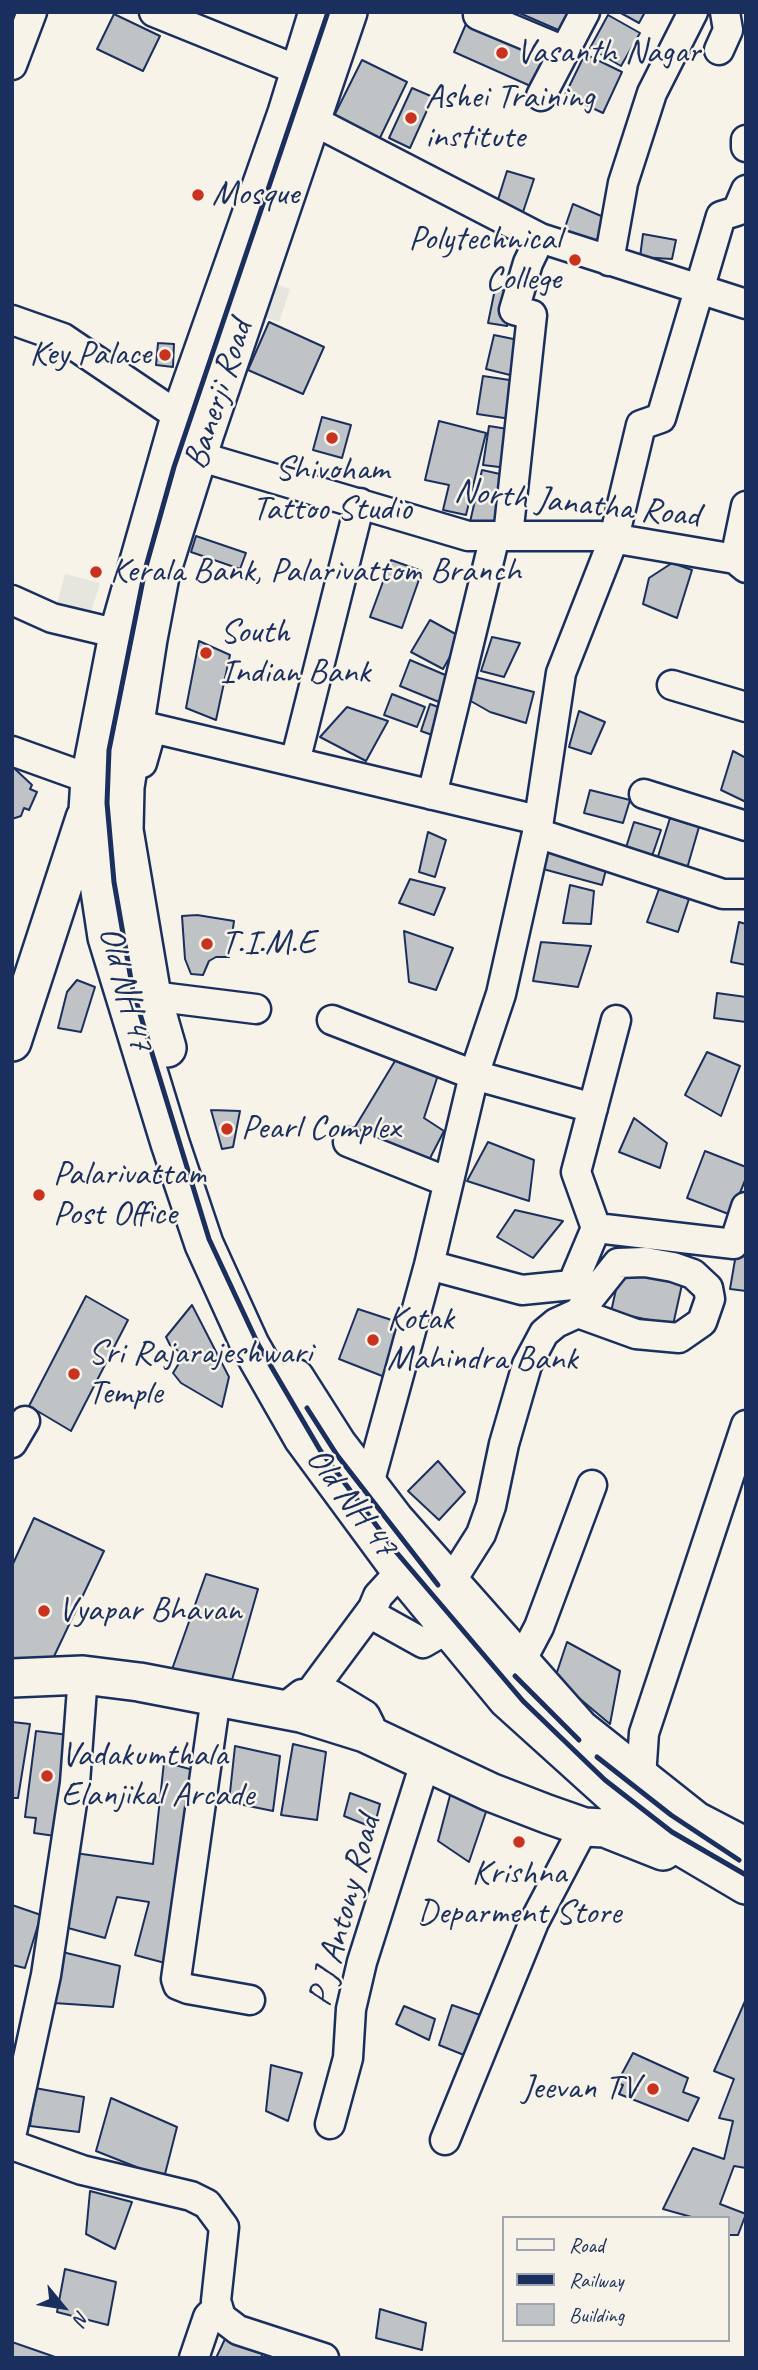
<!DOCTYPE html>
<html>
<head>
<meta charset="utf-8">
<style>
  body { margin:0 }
  #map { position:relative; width:758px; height:2370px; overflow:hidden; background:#f7f3e8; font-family:Caveat,sans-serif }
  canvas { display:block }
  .frame { position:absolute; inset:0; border:14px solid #1b2f5e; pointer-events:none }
  .legend { position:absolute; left:502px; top:2216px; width:228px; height:126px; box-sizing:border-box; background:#f7f3e8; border:2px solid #9fa5b1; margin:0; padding:9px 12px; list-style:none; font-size:21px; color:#1b2f5e }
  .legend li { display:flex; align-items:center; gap:14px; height:35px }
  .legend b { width:35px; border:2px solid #9fa5b1 }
  .north { position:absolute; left:28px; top:2272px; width:70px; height:70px; -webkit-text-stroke:5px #f7f3e8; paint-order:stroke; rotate:120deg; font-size:19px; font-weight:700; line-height:28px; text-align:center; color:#1b2f5e }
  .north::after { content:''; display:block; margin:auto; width:24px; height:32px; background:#1b2f5e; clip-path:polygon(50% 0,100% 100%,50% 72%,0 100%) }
</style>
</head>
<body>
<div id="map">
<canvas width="758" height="2370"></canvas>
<div class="frame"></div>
<ul class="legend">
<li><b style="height:9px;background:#f7f3e8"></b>Road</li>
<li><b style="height:9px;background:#1b2f5e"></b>Railway</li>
<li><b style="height:19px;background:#c0c3c5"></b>Building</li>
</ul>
<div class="north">N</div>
</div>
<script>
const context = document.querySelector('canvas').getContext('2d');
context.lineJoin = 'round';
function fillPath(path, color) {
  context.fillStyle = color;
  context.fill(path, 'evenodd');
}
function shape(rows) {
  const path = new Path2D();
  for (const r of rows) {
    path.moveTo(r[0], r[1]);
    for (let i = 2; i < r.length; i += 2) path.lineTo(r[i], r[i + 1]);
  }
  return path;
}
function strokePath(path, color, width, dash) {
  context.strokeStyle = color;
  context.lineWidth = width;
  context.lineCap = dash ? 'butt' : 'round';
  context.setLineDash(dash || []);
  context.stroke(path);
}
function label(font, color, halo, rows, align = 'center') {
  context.font = font + ' Caveat,sans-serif';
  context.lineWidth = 5;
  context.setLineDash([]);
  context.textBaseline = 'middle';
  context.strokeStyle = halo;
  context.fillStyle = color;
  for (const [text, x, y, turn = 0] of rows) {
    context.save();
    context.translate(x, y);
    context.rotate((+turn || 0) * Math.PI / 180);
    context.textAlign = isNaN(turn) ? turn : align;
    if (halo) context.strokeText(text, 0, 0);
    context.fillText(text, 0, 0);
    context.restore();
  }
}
fillPath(shape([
  [272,283,290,289,279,322,261,316],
  [65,574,100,583,88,622,54,615]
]), '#e6e5de');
const building = shape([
  [517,12,572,12,563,32,517,12],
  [619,12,645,12,639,23,619,12],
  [114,14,160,36,143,71,97,49,114,14],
  [608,15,640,33,621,66,590,48,608,15],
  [469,17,551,53,535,88,454,52,469,17],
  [585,54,622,72,603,113,565,95,585,54],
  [362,60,407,82,377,144,331,122,362,60],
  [412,88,433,97,410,148,389,138,412,88],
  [507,171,534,179,522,215,496,206,507,171],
  [573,204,613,221,604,254,561,239,573,204],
  [643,234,676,240,672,259,640,257,643,234],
  [495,289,512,291,507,326,488,323,495,289],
  [269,322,324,347,303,394,248,370,269,322],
  [494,335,523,341,514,376,486,369,494,335],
  [158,343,174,344,173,367,156,365,158,343],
  [483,376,516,381,511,419,477,414,483,376],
  [322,417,351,425,342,458,313,450,322,417],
  [439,421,486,433,466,515,443,510,449,485,425,480,439,421],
  [489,426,514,430,507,468,483,465,489,426],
  [482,470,509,476,496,528,470,522,482,470],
  [196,536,246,553,240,569,191,552,196,536],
  [391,560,422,571,402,628,370,617,391,560],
  [672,563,692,570,677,618,643,604,649,578,672,563],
  [430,620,461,637,443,669,411,652,430,620],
  [492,637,520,643,504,677,481,671,492,637],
  [199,641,230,655,216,720,186,708,199,641],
  [410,660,450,677,439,702,400,686,410,660],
  [475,677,534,692,526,723,490,712,469,700,475,677],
  [392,694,425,707,417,727,384,715,392,694],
  [430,704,441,708,432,735,421,731,430,704],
  [347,707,388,721,366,761,320,737,347,707],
  [579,711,605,722,591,754,569,747,579,711],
  [733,751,746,758,746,802,721,790,733,751],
  [12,758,15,769,32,785,30,789,37,792,29,810,24,808,21,816,12,819,12,758],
  [590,790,630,800,623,823,584,813,590,790],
  [670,818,699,827,686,872,656,863,670,818],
  [634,822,661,830,650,862,624,854,634,822],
  [428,832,446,840,435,877,419,872,428,832],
  [549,846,608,862,602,885,543,869,549,846],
  [410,879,445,888,434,915,399,903,410,879],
  [570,885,594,891,591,924,563,923,570,885],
  [659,889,689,899,678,932,647,922,659,889],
  [197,915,234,921,229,957,216,957,209,961,203,975,191,974,185,959,182,916,197,915],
  [739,922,746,924,746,965,731,962,739,922],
  [404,931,453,948,436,990,409,982,404,931],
  [541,942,591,946,578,987,533,981,541,942],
  [77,980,95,987,81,1032,58,1028,67,992,77,980],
  [717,993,746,997,746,1022,714,1018,717,993],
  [707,1052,740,1066,721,1116,685,1095,707,1052],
  [398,1056,439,1072,424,1118,444,1131,425,1168,349,1137,398,1056],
  [211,1110,240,1111,233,1147,222,1149,211,1110],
  [634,1118,667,1143,660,1168,619,1152,634,1118],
  [488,1142,534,1160,529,1201,467,1181,488,1142],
  [705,1151,746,1167,746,1178,731,1215,687,1198,705,1151],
  [515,1210,563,1221,533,1258,497,1237,515,1210],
  [737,1248,746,1249,746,1291,730,1289,737,1248],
  [621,1267,683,1280,673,1325,611,1312,621,1267],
  [86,1296,128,1320,71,1431,29,1406,86,1296],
  [192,1305,229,1377,222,1407,181,1383,173,1373,184,1355,170,1345,166,1337,192,1305],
  [358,1309,419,1329,400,1383,339,1359,358,1309],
  [438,1461,465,1492,439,1520,408,1491,438,1461],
  [34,1518,104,1551,49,1667,12,1667,12,1566,34,1518],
  [206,1574,258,1589,230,1687,170,1675,206,1574],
  [567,1642,620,1671,610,1724,555,1678,567,1642],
  [12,1722,30,1724,18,1798,12,1798,12,1722],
  [36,1731,69,1735,55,1836,34,1833,36,1818,25,1817,36,1731],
  [293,1744,326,1752,317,1820,281,1815,293,1744],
  [235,1746,280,1756,273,1811,229,1802,235,1746],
  [164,1762,197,1771,165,1963,135,1955,149,1902,117,1897,105,1938,57,1925,75,1853,153,1864,164,1762],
  [452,1788,487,1809,469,1862,438,1841,452,1788],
  [350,1793,380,1804,374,1828,344,1816,350,1793],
  [12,1905,41,1915,25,1968,12,1965,12,1905],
  [50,1949,120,1966,113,2007,54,2003,50,1949],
  [746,1999,746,2168,734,2166,720,2204,746,2214,738,2235,728,2235,728,2218,695,2218,663,2209,693,2148,724,2159,733,2121,719,2118,734,2079,714,2071,746,1999],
  [452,2005,486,2017,474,2059,439,2045,452,2005],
  [404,2006,435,2019,429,2040,396,2024,404,2006],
  [633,2053,688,2078,683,2092,699,2098,688,2121,619,2094,623,2085,617,2083,633,2053],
  [271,2065,302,2073,288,2121,266,2111,271,2065],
  [35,2088,84,2097,79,2132,30,2126,35,2088],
  [111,2098,177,2127,164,2178,96,2151,111,2098],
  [90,2191,132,2202,115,2249,86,2234,90,2191],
  [65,2269,116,2282,108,2325,57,2312,65,2269],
  [380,2309,426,2323,422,2350,376,2338,380,2309],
  [225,2339,264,2350,261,2358,216,2358,225,2339],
  [12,2342,58,2358,12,2358,12,2342]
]);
fillPath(building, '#c0c3c5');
strokePath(building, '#1b2f5e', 2);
const minor = shape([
  [154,12,300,71],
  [478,15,564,51],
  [719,50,728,30,725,12],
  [12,65,32,12],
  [541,96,585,12],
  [312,120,540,238,746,304],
  [746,140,746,147],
  [609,261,623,183,652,93,693,12],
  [12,320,63,338,180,417],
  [198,456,468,536,600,536,735,559,746,568],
  [508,536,532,315,514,310,528,263,540,238],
  [735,559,746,506],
  [12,600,52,618,136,638],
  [672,685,746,707],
  [12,751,90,779],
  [295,762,360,503],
  [142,763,152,728,538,820],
  [644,794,746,826],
  [432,795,495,536],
  [537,833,723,894,746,894],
  [152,996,256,1009],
  [332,1020,474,1075,593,1108],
  [348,1142,448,1182],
  [596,1228,576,1172,616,1020],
  [429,1265,522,1290,572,1285,596,1228,734,1244,746,1207],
  [12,1443,25,1421],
  [369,1484,429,1265,474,1075,501,994,537,833,561,673,614,538,641,425,661,418,721,216,737,211,746,190],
  [401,1571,378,1596,373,1608,378,1618,423,1643,449,1628],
  [450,1583,481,1534,491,1506,504,1444,527,1365,544,1333,556,1323,578,1313,618,1263,645,1262,673,1267,693,1274,708,1288,710,1299,702,1322,679,1338,636,1334,578,1313],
  [520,1663,539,1627,592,1485],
  [310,1693,373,1608],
  [216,1697,176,1979,178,1985,188,1989,250,2000],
  [283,1709,302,1694,332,1695,365,1715,370,1725,369,1735],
  [637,1791,641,1777,644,1733,746,1425],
  [330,2124,348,2058,351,2009,362,1962,426,1760],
  [12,2132,46,1975,75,1783,83,1675],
  [445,2140,534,1922,584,1827],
  [12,2145,82,2170,191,2196,207,2204,224,2227,216,2301,221,2317,238,2330,324,2358],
  [194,2358,208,2317,218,2307]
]);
const major = shape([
  [318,12,287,113,180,417,118,635,90,779,88,811,107,937,170,1143,204,1244,250,1345,303,1438,398,1567,507,1699,631,1811,670,1840,746,1885],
  [12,1042,85,818],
  [167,1048,152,996,124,830,125,787,148,639,160,576,205,433,348,12],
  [295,1378,337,1444,395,1520,580,1729,696,1821,746,1847],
  [12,1678,83,1675,139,1682,301,1713,365,1733,490,1792,547,1814,584,1827,605,1828,663,1851]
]);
strokePath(minor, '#1b2f5e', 33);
strokePath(major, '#1b2f5e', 42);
strokePath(minor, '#f7f3e8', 28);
strokePath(major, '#f7f3e8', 37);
strokePath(shape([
  [328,12,174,467,145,570,109,750,107,803,114,882,133,991,209,1239,258,1344,320,1450,397,1553,523,1701,605,1780,672,1832,746,1875],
  [307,1408,337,1455,438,1585],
  [515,1676,579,1740],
  [597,1757,671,1815,739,1860]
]), '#1b2f5e', 5);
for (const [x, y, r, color] of [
  [502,53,7,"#c8321e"],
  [411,118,7,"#c8321e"],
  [198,195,7,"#c8321e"],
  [575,260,7,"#c8321e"],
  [165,355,7,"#c8321e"],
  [332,438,7,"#c8321e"],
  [96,572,7,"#c8321e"],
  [206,653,7,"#c8321e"],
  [207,944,7,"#c8321e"],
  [227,1129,7,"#c8321e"],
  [39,1195,7,"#c8321e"],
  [373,1340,7,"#c8321e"],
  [74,1374,7,"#c8321e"],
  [44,1611,7,"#c8321e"],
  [47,1776,7,"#c8321e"],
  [519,1842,7,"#c8321e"],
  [653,2089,7,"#c8321e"]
]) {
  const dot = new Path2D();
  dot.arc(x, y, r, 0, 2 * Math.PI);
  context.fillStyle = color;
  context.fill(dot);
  strokePath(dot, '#f7f3e8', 2.5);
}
label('35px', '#1b2f5e', '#f7f3e8', [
  ["Vasanth Nagar",516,53],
  ["Ashei Training",425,98],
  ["institute",425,138],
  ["Mosque",212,195],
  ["Polytechnical",561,240,"right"],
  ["College",561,280,"right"],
  ["Key Palace",151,355,"right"],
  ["Shivoham",332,470,"center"],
  ["Tattoo Studio",332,510,"center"],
  ["Kerala Bank, Palarivattom Branch",110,572],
  ["South",220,633],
  ["Indian Bank",220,673],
  ["T.I.M.E",221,944],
  ["Pearl Complex",241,1129],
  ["Palarivattam",53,1175],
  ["Post Office",53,1215],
  ["Kotak",387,1320],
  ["Mahindra Bank",387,1360],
  ["Sri Rajarajeshwari",88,1354],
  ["Temple",88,1394],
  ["Vyapar Bhavan",58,1611],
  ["Vadakumthala",61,1756],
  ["Elanjikal Arcade",61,1796],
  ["Krishna",519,1874,"center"],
  ["Deparment Store",519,1914,"center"],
  ["Jeevan TV",639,2089,"right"]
], 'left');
label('35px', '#1b2f5e', '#f7f3e8', [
  ["Banerji Road",219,395,-72],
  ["North Janatha Road",577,504,6],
  ["Old NH 47",125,989,75],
  ["Old NH 47",351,1503,53],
  ["P J Antony Road",345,1911,-75]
]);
</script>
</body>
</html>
